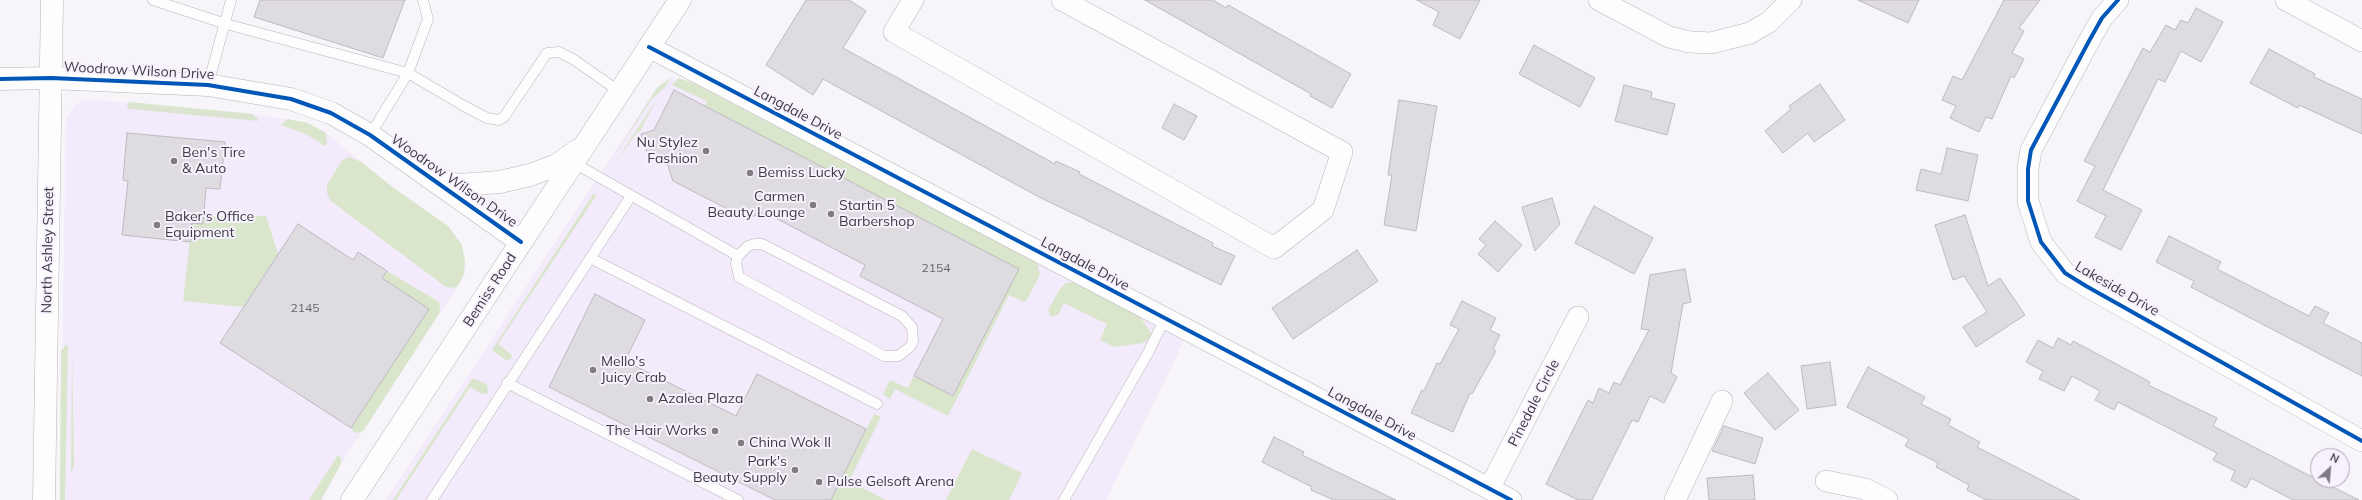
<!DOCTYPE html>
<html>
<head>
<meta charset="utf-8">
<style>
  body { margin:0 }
  #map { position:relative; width:2362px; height:500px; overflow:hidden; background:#f7f4fa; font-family:Mulish,sans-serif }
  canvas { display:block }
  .north { position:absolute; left:2310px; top:448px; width:40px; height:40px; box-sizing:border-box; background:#f7f1fd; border:1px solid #ada8b2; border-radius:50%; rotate:26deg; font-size:11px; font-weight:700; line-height:16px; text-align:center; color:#3e3a42 }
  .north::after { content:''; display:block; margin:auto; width:14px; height:18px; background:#7f7b82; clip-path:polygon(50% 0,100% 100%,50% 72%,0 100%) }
</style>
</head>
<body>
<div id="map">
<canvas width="2362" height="500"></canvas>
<div class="north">N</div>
</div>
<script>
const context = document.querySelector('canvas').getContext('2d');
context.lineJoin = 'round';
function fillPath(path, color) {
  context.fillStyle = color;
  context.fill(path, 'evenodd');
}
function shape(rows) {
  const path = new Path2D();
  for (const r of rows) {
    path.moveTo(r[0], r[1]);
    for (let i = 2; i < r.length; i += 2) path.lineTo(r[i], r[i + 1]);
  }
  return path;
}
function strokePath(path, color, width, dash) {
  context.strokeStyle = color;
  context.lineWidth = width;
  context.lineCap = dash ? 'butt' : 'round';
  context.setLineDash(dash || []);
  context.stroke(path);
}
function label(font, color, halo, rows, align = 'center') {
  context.font = font + ' Mulish,sans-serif';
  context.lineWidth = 4;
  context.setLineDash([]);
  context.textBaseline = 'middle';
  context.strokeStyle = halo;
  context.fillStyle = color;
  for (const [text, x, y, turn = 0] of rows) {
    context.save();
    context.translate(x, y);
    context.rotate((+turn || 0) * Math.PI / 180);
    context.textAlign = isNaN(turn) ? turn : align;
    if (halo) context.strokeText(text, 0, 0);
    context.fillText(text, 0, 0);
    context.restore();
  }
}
fillPath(shape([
  [670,78,679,78,693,83,1185,339,1106,500,386,500,656,89],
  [84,99,253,114,308,123,326,133,395,189,448,226,462,245,465,261,464,274,458,286,341,464,321,500,60,500,66,120,75,105]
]), '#f3eafb');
fillPath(shape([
  [670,78,665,87,651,100,612,160,656,89],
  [679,78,693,83,1033,260,1038,265,1040,275,1026,301,1024,302,1009,295,948,416,895,389,890,399,883,394,890,380,908,388,914,375,953,396,1019,269,705,106,707,101,672,85],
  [656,100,639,133,638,131,613,166],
  [129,102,253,114,259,121,130,109,127,108],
  [288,119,308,123,326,133,327,144,325,146,304,133,281,125],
  [350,157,361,162,395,189,448,226,462,245,465,261,464,274,458,286,453,288,446,287,331,201,327,193,327,185,342,160],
  [594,193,596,196,498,344,512,355,511,359,506,360,492,350],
  [204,216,266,216,278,254,244,307,183,301,192,223,203,224],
  [387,271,439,302,440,312,364,430,359,433,354,432,351,428,429,309,382,278],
  [1076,282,1138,314,1151,333,1150,338,1143,343,1114,347,1100,340,1107,324,1064,303,1058,315,1051,317,1048,310,1060,289,1066,283],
  [66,345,68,345,65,500,60,500,61,351],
  [72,351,74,465,71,474],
  [472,379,476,379,487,385,488,393,482,394,470,387,396,500,393,500],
  [874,414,881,417,849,481,886,500,831,500],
  [972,449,1022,473,1009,500,946,500],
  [338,455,341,458,341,464,321,500,309,500]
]), '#dae6cb');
const building = shape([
  [260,0,405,0,383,58,254,17,260,0],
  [806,0,849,0,866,11,843,48,1055,164,1056,161,1080,172,1079,174,1213,243,1212,246,1235,256,1221,285,1039,197,823,79,813,95,766,65,806,0],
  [1145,0,1213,0,1226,8,1228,5,1351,74,1332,108,1310,96,1311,94,1145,0],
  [1417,0,1480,0,1460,39,1433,25,1439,12,1417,0],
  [1858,0,1919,0,1908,23,1858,0],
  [2004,0,2040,0,2019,28,2024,31,2012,53,2024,59,2014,78,2011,76,1992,119,1986,117,1979,132,1950,118,1956,106,1942,100,1953,76,1962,80,2004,0],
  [2196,8,2223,22,2201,62,2181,51,2165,82,2158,79,2103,190,2142,210,2121,250,2095,237,2106,216,2077,201,2095,166,2084,161,2143,48,2150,52,2166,25,2175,30,2181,20,2188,23,2196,8],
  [1534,45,1595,78,1580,107,1519,74,1534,45],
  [2269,49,2315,74,2314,77,2362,99,2362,134,2299,105,2298,108,2250,83,2269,49],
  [1820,84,1845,120,1814,142,1808,133,1783,153,1765,131,1791,109,1789,106,1820,84],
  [1624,85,1652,92,1651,98,1675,104,1667,135,1615,121,1624,85],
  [674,90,1019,269,953,396,914,376,943,319,860,276,865,265,766,213,745,218,673,181,664,154,649,158,641,134,654,130,674,90],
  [1399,100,1437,106,1416,231,1384,225,1392,175,1388,175,1399,100],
  [1174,104,1197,116,1184,140,1162,128,1174,104],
  [127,133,225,142,220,189,206,188,203,224,192,223,190,242,122,235,128,181,123,180,127,133],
  [1947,148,1978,155,1968,201,1916,190,1921,169,1941,174,1947,148],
  [1552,198,1560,224,1535,251,1522,207,1552,198],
  [1594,206,1653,238,1634,274,1575,243,1594,206],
  [1965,215,1988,286,2000,278,2025,315,1976,347,1963,327,1987,312,1964,276,1953,280,1935,225,1965,215],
  [1495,221,1522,245,1498,272,1478,254,1486,245,1479,239,1495,221],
  [298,224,353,260,358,252,387,271,382,278,429,309,351,428,220,343,298,224],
  [2169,236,2221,262,2217,269,2309,316,2315,306,2329,313,2323,323,2362,343,2362,376,2191,287,2194,281,2156,262,2169,236],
  [1357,250,1378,281,1293,339,1272,308,1357,250],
  [1685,269,1691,302,1683,304,1671,373,1677,377,1664,403,1650,396,1638,422,1632,420,1592,500,1578,500,1546,484,1588,400,1593,403,1599,388,1609,393,1614,382,1620,385,1649,330,1641,329,1650,275,1685,269],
  [595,294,645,320,625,361,736,416,757,374,866,429,831,500,775,500,549,387,595,294],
  [1462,301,1496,318,1490,330,1500,335,1493,349,1496,351,1472,394,1470,393,1453,432,1411,413,1422,390,1424,391,1437,363,1440,364,1459,329,1450,325,1462,301],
  [2058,338,2071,345,2073,341,2150,382,2148,385,2217,418,2213,426,2318,480,2331,480,2329,485,2359,500,2293,500,2251,478,2246,488,2231,480,2235,471,2213,460,2217,453,2118,402,2114,410,2095,400,2100,391,2072,376,2064,391,2039,379,2043,371,2026,362,2038,340,2053,348,2058,338],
  [1830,362,1836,405,1807,409,1801,366,1830,362],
  [1868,367,1925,397,1921,404,1951,419,1948,425,1980,442,1977,447,2080,500,1986,500,1967,490,1969,485,1936,467,1938,463,1905,446,1909,439,1847,407,1868,367],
  [1768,373,1799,410,1775,430,1744,393,1768,373],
  [1724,426,1763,438,1755,464,1712,451,1724,426],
  [1274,437,1304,452,1302,455,1396,500,1334,500,1311,490,1312,487,1262,462,1274,437],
  [1753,475,1755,500,1709,500,1707,478,1753,475]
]);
fillPath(building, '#dedbe1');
strokePath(building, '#bdbac0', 1);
const service = shape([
  [153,0,226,24,408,73,428,19,423,0],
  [208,85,231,0],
  [370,135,408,73,464,106,487,118,499,120,504,117,547,53,559,52,573,59,620,92],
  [574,163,738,256],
  [755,244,762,244,902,316,912,327,913,341,910,347,898,356,884,356,739,277,736,263,738,256,748,246,755,244],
  [590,258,877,404],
  [507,383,738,500],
  [432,500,631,196],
  [1064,500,1148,353,1165,318]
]);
const minor = shape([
  [913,0,894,32,1274,248,1323,210,1342,152,1062,0],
  [1599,0,1669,37,1690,42,1711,43,1750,33,1769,22,1791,0],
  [2118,0,2102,18,2089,41,2031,150,2028,169,2028,201,2041,242,2065,273,2086,286,2362,441],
  [2286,0,2362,41],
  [649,47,1511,500],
  [1826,481,1865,489,1887,500],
  [1489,489,1578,317],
  [1675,500,1722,401]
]);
const secondary = shape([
  [0,79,51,78,208,85,291,99,331,113,370,135,521,242]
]);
const primary = shape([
  [429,177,458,185,500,182,530,175,557,165,578,150],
  [44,500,52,0],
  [352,500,680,0]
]);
strokePath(service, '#b8b5bb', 11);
strokePath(minor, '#b8b5bb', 22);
strokePath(secondary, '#b8b5bb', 23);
strokePath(primary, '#b8b5bb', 23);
strokePath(shape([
  [127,106,256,118]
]), '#dedcdf', 2.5, [2, 3]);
strokePath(service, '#fefdfe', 10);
strokePath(minor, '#fefdfe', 21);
strokePath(secondary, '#fefdfe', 22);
strokePath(primary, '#fefdfe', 22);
strokePath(shape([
  [2118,0,2102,18,2089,41,2031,150,2028,169,2028,201,2041,242,2065,273,2086,286,2362,441],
  [649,47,1511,500],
  [0,79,51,78,208,85,291,99,331,113,370,135,521,242]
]), '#0057b8', 4);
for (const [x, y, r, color] of [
  [706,151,4,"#7f7b82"],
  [174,161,4,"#7f7b82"],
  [750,173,4,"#7f7b82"],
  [813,205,4,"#7f7b82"],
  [831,214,4,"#7f7b82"],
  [157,225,4,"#7f7b82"],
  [593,370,4,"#7f7b82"],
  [650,399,4,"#7f7b82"],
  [715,431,4,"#7f7b82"],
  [741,443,4,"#7f7b82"],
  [795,470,4,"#7f7b82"],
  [819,482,4,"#7f7b82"]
]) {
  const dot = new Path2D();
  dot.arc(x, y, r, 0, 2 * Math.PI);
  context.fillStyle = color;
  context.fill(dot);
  strokePath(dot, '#f7f1fd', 1.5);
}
label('12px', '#68656c', null, [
  ["2154",936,268],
  ["2145",305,308]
]);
label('14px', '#3e3a42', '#f7f1fd', [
  ["Woodrow Wilson Drive",139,71,3],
  ["Langdale Drive",798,113,28],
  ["Woodrow Wilson Drive",454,181,35],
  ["North Ashley Street",48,250,-89],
  ["Langdale Drive",1085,264,28],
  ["Lakeside Drive",2117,289,30],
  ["Bemiss Road",490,290,-57],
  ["Pinedale Circle",1534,403,-63],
  ["Langdale Drive",1372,414,28]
]);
label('14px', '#3e3a42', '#f7f1fd', [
  ["Nu Stylez",698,143,"right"],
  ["Fashion",698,159,"right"],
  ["Ben's Tire",182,153],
  ["& Auto",182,169],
  ["Bemiss Lucky",758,173],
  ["Carmen",805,197,"right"],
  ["Beauty Lounge",805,213,"right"],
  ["Startin 5",839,206],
  ["Barbershop",839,222],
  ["Baker's Office",165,217],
  ["Equipment",165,233],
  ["Mello's",601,362],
  ["Juicy Crab",601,378],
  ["Azalea Plaza",658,399],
  ["The Hair Works",707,431,"right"],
  ["China Wok II",749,443],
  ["Park's",787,462,"right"],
  ["Beauty Supply",787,478,"right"],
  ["Pulse Gelsoft Arena",827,482]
], 'left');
</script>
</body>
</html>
